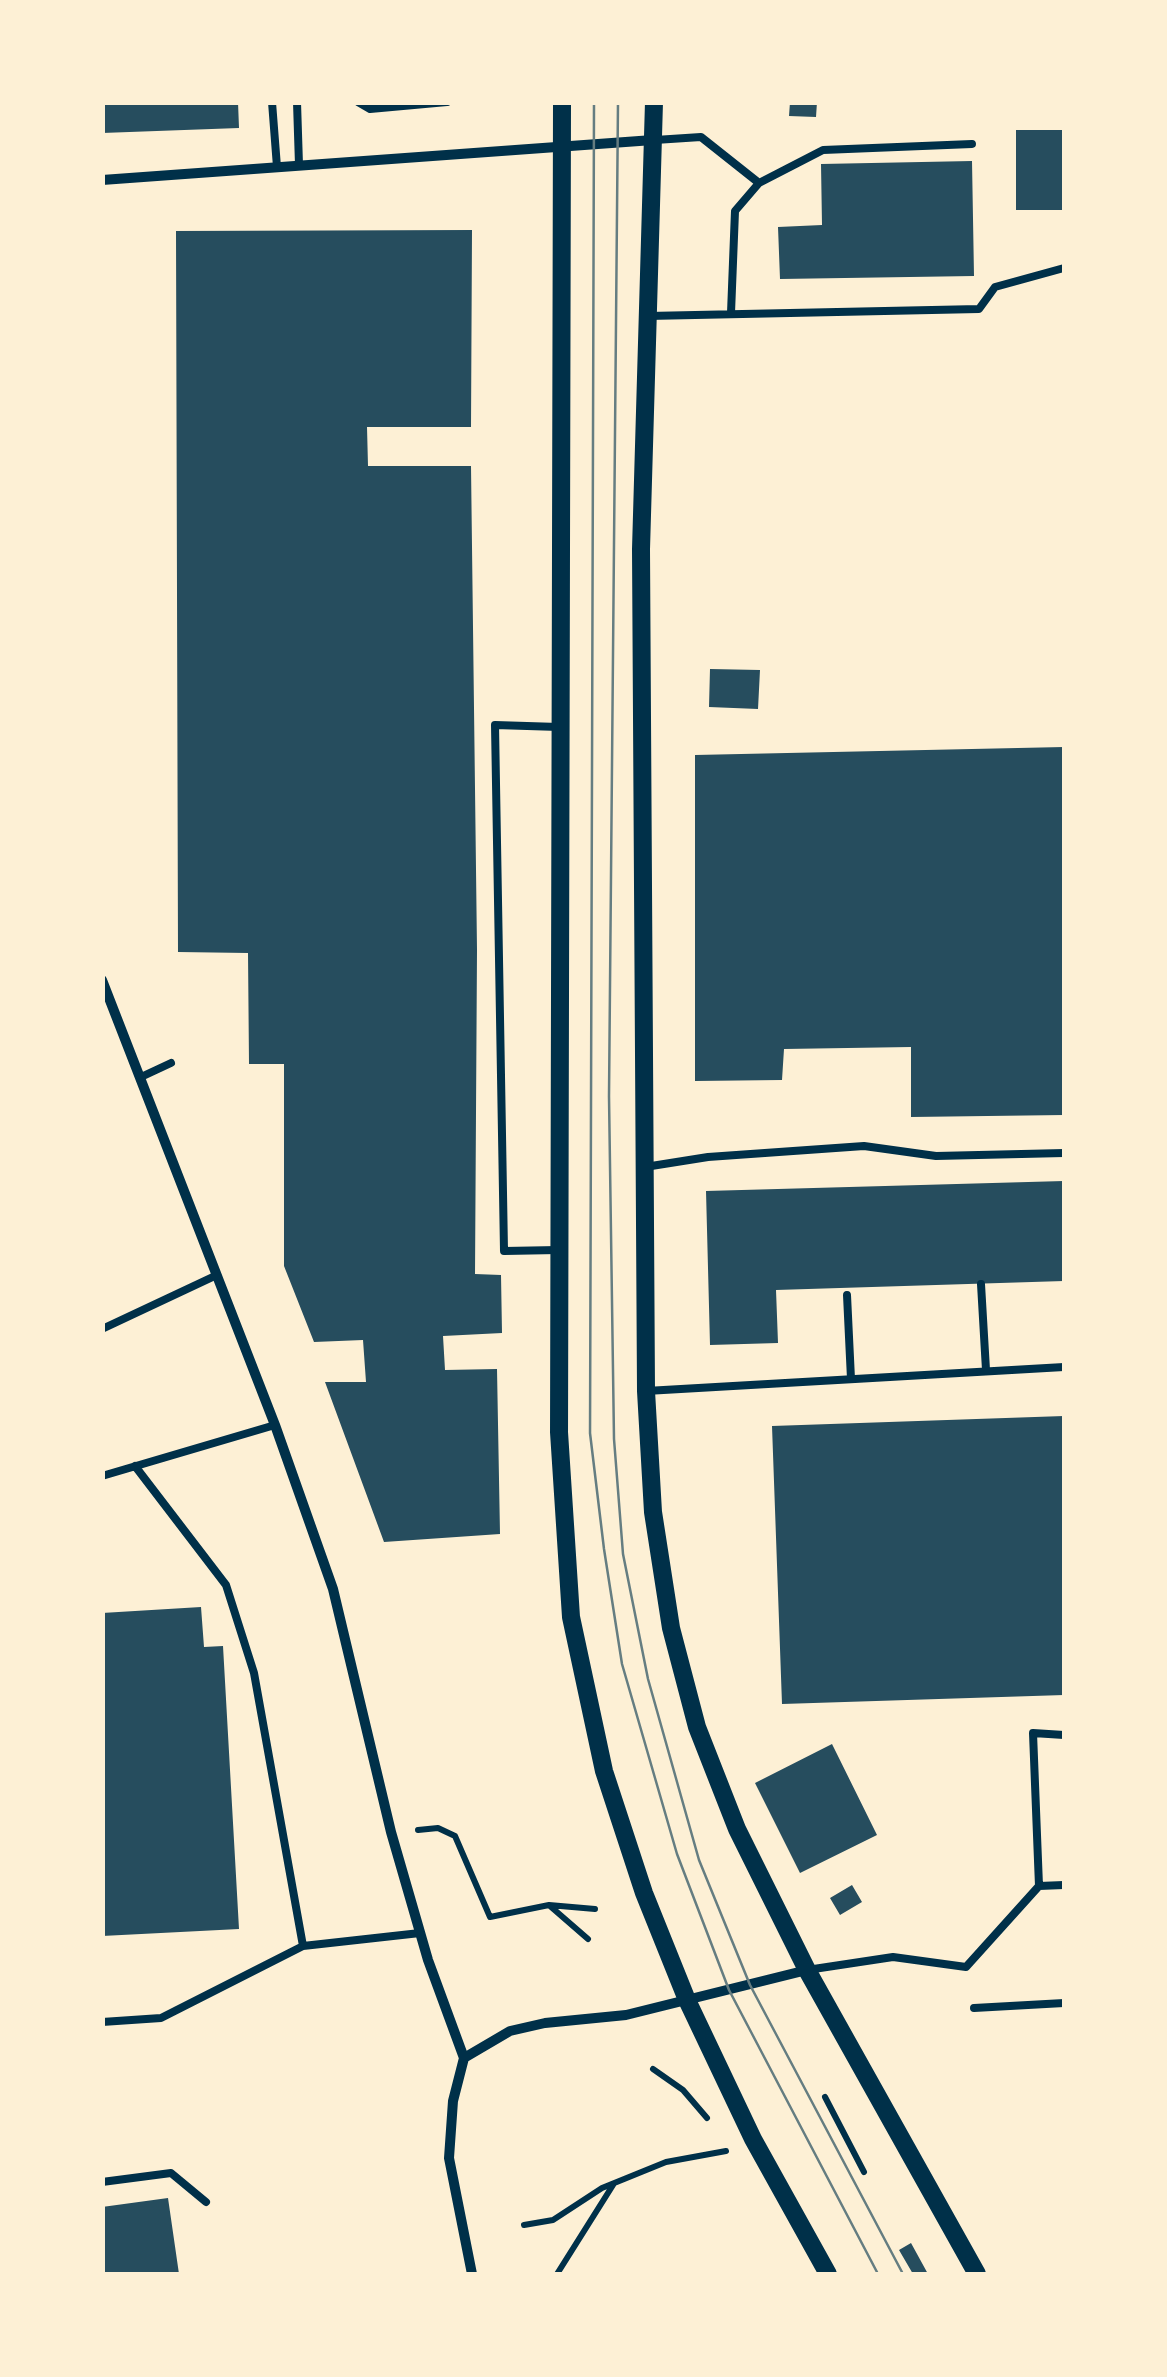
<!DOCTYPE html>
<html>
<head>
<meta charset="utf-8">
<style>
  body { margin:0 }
  #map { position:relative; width:1167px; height:2377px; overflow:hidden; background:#fdf0d5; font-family:Montserrat,sans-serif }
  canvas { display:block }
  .frame { position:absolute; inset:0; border:105px solid #fdf0d5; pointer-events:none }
</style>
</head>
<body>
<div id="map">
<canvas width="1167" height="2377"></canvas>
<div class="frame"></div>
</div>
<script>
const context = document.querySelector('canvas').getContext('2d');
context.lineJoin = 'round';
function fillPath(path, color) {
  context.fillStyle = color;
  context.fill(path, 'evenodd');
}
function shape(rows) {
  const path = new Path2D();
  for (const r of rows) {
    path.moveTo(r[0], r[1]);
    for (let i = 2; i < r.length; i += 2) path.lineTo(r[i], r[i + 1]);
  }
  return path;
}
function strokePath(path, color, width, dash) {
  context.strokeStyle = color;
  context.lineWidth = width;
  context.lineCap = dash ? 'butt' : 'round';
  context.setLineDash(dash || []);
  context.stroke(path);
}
fillPath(shape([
  [102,102,238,102,239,128,102,133],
  [790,102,817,102,816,117,789,116],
  [1016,130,1064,130,1064,210,1016,210],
  [972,161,974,276,780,279,778,227,822,225,821,164],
  [472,230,471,427,367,427,368,466,471,466,477,950,475,1274,501,1275,502,1333,443,1336,445,1370,497,1369,500,1534,384,1542,325,1382,366,1382,363,1340,314,1342,284,1266,284,1064,249,1064,248,953,178,952,176,231],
  [710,669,760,670,758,709,709,707],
  [1064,747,1064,1115,911,1117,911,1047,784,1049,782,1080,695,1081,695,755],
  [1064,1181,1064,1281,776,1290,778,1343,710,1345,706,1191],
  [1064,1416,1064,1695,782,1704,772,1426],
  [201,1607,204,1647,223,1646,239,1929,102,1936,102,1613],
  [832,1744,877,1835,800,1873,755,1783],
  [852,1885,862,1902,840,1915,830,1898],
  [168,2198,179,2274,102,2274,102,2207],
  [911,2243,928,2274,913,2274,899,2250]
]), '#264d5e');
strokePath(shape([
  [418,1830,438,1828,455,1836,490,1917,549,1905,595,1909],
  [550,1906,588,1939],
  [653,2069,683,2090,707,2118],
  [825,2097,864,2172],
  [524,2225,553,2220,602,2188,666,2162,726,2151],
  [557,2274,613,2185]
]), '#003049', 6);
strokePath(shape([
  [272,102,277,167],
  [297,102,299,165],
  [358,102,370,109,447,102],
  [655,140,701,137,759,183],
  [731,313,735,211,759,183,823,150,972,144],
  [648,316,979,309,995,287,1064,268],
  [141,1077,171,1063],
  [645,1167,708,1157,864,1146,936,1156,1064,1153],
  [558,1250,504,1251,495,725,559,727],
  [981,1284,986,1370],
  [847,1295,851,1379],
  [102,1329,217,1275],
  [646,1391,1064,1367],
  [135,1466,226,1585,254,1673,303,1946],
  [102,1476,275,1425],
  [1039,1886,1064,1885],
  [807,1970,893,1957,966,1967,1039,1886,1033,1733,1064,1735],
  [974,2008,1064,2003],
  [102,2022,161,2018,303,1946,420,1933],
  [102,2182,171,2173,206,2202]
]), '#003049', 8);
strokePath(shape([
  [102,180,653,140],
  [102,980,275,1425,333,1589,391,1832,428,1960,464,2058],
  [472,2274,449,2158,453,2101,464,2058,510,2031,545,2023,626,2015,807,1970]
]), '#003049', 10);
strokePath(shape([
  [562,102,559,1432,571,1617,604,1771,644,1893,687,2000,753,2139,828,2274],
  [654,102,641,549,646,1391,653,1512,671,1628,697,1727,737,1829,807,1970,977,2274]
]), '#003049', 18);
strokePath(shape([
  [594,102,590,1433,604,1549,622,1664,677,1854,729,1990,878,2274],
  [618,102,609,1096,614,1439,623,1554,648,1679,699,1860,750,1985,903,2274]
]), '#657d81', 2.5);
</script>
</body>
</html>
